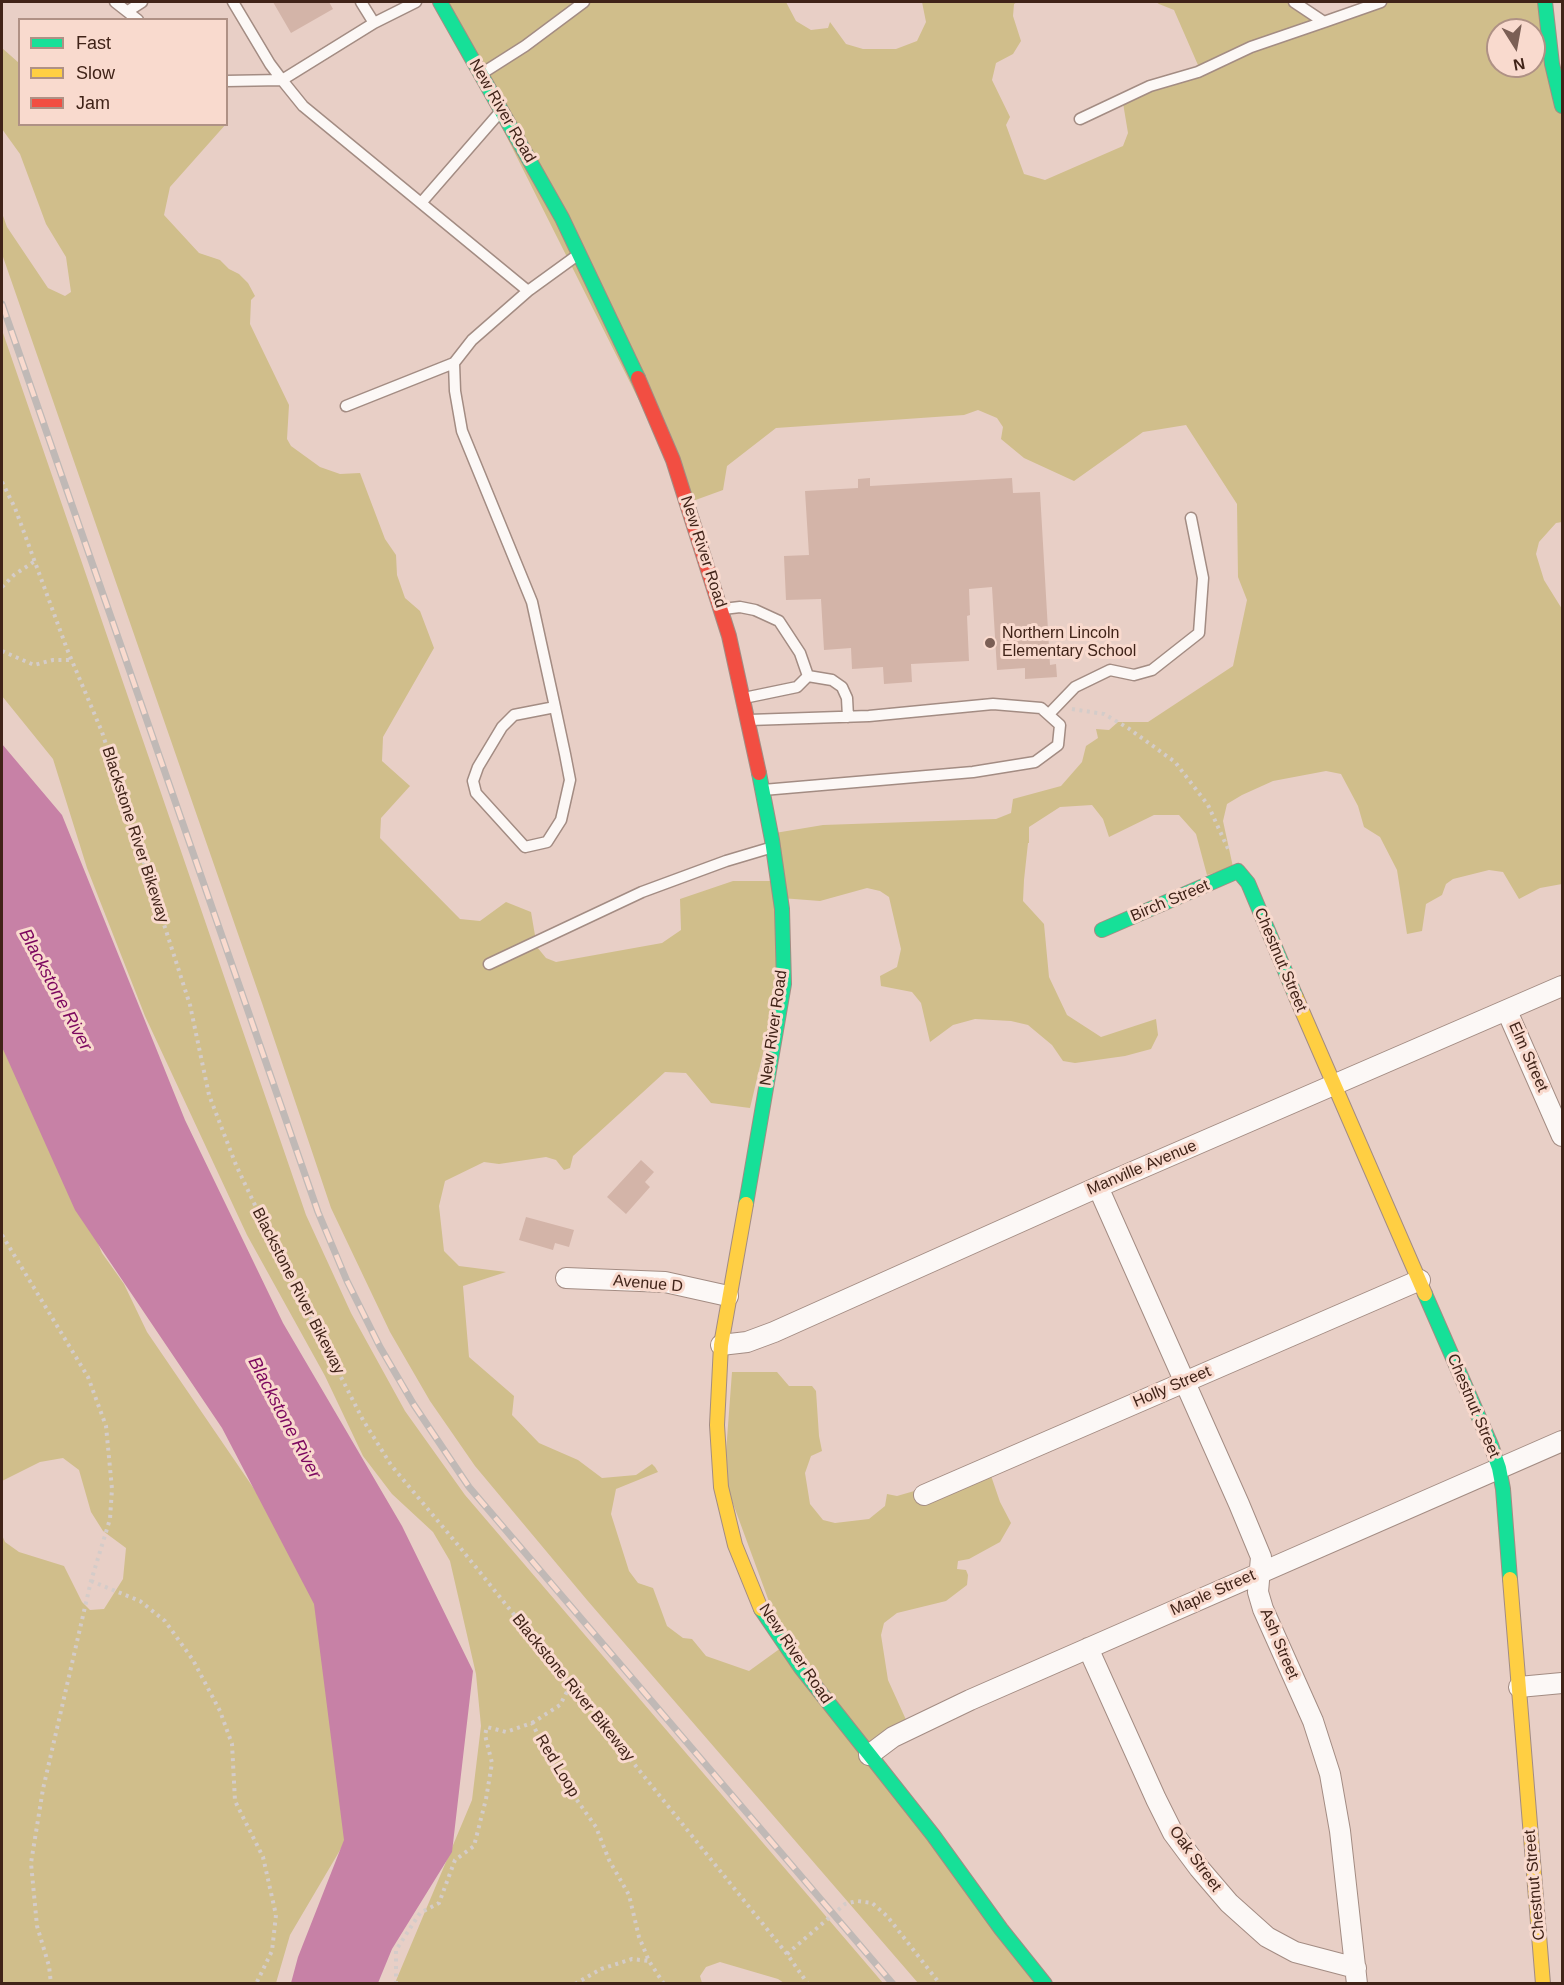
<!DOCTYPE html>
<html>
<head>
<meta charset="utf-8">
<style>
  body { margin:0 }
  #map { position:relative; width:1564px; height:1985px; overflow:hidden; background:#e8cfc6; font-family:Arial,sans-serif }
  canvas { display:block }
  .frame { position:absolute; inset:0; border:3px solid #402318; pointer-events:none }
  .legend { position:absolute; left:18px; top:18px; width:210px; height:108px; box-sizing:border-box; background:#f9dace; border:2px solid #af9185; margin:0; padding:8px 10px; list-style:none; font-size:18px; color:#402318 }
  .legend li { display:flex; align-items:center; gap:12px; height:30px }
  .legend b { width:30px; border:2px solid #af9185 }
  .north { position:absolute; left:1486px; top:18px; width:60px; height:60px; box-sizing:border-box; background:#f9dace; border:2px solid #af9185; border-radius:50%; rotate:169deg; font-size:16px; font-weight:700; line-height:24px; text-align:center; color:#402318 }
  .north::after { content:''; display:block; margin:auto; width:21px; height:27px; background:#7b5f55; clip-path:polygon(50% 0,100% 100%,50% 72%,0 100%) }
</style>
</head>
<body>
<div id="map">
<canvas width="1564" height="1985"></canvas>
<div class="frame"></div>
<ul class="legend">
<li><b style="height:8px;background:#16e098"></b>Fast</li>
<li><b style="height:8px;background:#ffcf43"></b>Slow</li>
<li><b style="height:8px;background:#f24e42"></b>Jam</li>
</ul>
<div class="north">N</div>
</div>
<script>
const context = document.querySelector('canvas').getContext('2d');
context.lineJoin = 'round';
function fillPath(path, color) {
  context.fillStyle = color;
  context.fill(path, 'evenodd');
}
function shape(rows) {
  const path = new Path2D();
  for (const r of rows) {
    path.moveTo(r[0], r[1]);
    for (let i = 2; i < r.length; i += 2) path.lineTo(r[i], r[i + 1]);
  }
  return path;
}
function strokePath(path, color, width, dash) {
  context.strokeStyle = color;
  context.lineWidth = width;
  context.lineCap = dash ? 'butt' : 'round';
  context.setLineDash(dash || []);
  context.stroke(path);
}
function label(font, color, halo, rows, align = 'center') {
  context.font = font + ' Arial,sans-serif';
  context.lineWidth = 6;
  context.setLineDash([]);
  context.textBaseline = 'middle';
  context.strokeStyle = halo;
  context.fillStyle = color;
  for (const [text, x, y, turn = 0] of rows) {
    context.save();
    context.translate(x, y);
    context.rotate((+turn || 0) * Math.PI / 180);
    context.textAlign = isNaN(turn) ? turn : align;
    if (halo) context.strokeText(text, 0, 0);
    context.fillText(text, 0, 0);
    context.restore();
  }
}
fillPath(shape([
  [439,2,786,2,796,21,811,30,828,28,830,22,846,44,863,49,896,49,917,41,926,22,922,2,1017,2,1014,4,1013,16,1021,41,1013,54,996,63,992,80,1010,117,1006,125,1024,174,1045,180,1123,146,1128,133,1122,97,1201,72,1174,10,1159,4,1156,2,1296,2,1329,22,1387,2,1547,2,1562,104,1562,522,1556,523,1539,542,1536,554,1544,580,1562,609,1562,884,1540,888,1519,899,1503,872,1489,870,1453,879,1446,884,1442,895,1426,904,1422,931,1407,934,1397,870,1380,837,1364,827,1358,806,1341,774,1326,771,1273,781,1242,795,1227,804,1223,821,1233,867,1207,875,1196,834,1179,815,1154,815,1109,837,1103,819,1092,805,1060,807,1029,827,1029,843,1028,843,1024,880,1023,901,1044,924,1049,977,1067,1015,1101,1037,1156,1019,1158,1035,1151,1049,1125,1056,1075,1063,1063,1061,1052,1045,1028,1025,1011,1021,975,1019,953,1025,930,1042,921,1003,912,992,881,986,880,976,897,967,901,949,889,897,880,891,867,888,820,901,781,898,780,982,750,1108,711,1103,686,1073,665,1072,573,1156,570,1168,564,1170,556,1160,546,1157,499,1164,484,1162,445,1181,439,1206,444,1251,459,1266,506,1272,463,1286,469,1357,514,1396,512,1415,539,1443,578,1460,602,1478,636,1475,652,1464,655,1467,658,1472,616,1489,611,1514,629,1571,638,1583,653,1588,667,1626,683,1638,692,1639,706,1656,749,1671,785,1645,724,1479,732,1372,777,1372,789,1386,812,1386,816,1391,819,1436,822,1451,811,1456,805,1473,810,1504,823,1520,835,1523,869,1519,885,1506,887,1494,897,1496,935,1485,986,1461,1000,1502,1011,1523,1000,1542,969,1559,958,1561,957,1569,966,1570,968,1575,967,1585,946,1601,897,1613,884,1623,881,1635,888,1680,907,1722,874,1747,1047,1983,918,1983,587,1600,475,1466,430,1401,390,1332,331,1208,262,1003,2,254,2,213,7,227,48,288,65,296,71,292,66,257,46,224,20,154,2,129,2,48,19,63,20,124,226,124,170,187,164,215,199,253,220,260,229,269,239,274,248,283,255,296,251,300,250,324,289,405,287,439,291,446,320,467,340,474,360,473,385,539,396,555,397,575,405,598,420,611,434,648,383,737,382,761,410,786,381,818,380,838,460,919,480,921,506,902,531,912,537,947,546,958,556,962,662,943,681,930,680,899,733,881,777,881,775,833,823,825,996,819,1011,813,1013,799,1061,786,1082,762,1086,746,1098,738,1096,729,1109,730,1118,722,1148,722,1233,666,1247,600,1238,577,1237,504,1186,425,1143,432,1074,481,1024,458,1001,439,1003,427,997,418,978,410,964,415,776,428,727,466,723,490,690,502],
  [1498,30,1534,30,1534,66,1498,66],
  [2,330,306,1215,351,1313,405,1411,465,1495,883,1983,784,1983,778,1979,720,1962,706,1967,700,1976,702,1983,395,1983,472,1800,481,1726,476,1674,450,1561,433,1532,392,1494,363,1456,325,1376,247,1235,145,1016,87,868,53,759,2,696],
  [2,1030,37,1098,102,1253,124,1284,147,1332,332,1603,346,1840,290,1935,276,1983,2,1983,2,1535,5,1542,19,1552,64,1566,82,1602,90,1610,104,1609,123,1579,126,1548,103,1531,91,1512,79,1470,63,1458,40,1462,2,1481]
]), '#d0be8b');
fillPath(shape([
  [2,744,62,815,185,1120,283,1323,402,1526,473,1671,452,1852,392,1949,378,1983,291,1983,298,1957,344,1840,314,1604,222,1428,75,1210,2,1047]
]), '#c781a6');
fillPath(shape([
  [273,2,329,2,333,9,291,33],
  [870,478,870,486,1012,478,1013,493,1040,492,1050,665,1056,664,1057,677,1025,679,1025,668,997,670,992,587,969,589,970,615,967,616,969,661,911,664,912,682,884,684,883,667,852,669,851,648,824,650,821,599,786,600,784,556,809,555,805,491,858,488,858,479],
  [641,1160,654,1172,645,1182,650,1187,626,1214,607,1197],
  [526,1217,574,1230,569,1247,555,1243,553,1250,519,1240]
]), '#d3b4a8');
const lane = shape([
  [115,2,138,20],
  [233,2,270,64,282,80],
  [361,2,374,23],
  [416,2,374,23,282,80,303,106,528,291,472,340,454,363,455,391,462,431,532,602,555,707,565,754,570,780,561,820,547,842,525,847,476,793,473,781,478,767,502,727,514,715,555,707],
  [1294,2,1324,22,1381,2],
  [128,11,142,2],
  [481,74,525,46,584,2],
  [226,81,282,80],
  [1080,119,1150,86,1198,72,1251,47,1324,22],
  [421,203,501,111],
  [528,291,579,254],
  [346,406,454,363],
  [723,609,740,607,755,610,779,621,800,653,808,676],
  [808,676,832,680,842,687,847,698,848,717],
  [744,698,797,687,808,676],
  [1049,714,1075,687,1110,670,1134,675,1152,670,1199,633,1203,578,1191,518],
  [749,720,869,716,993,704,1041,708,1060,725,1058,745,1035,762,973,772,763,790],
  [489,964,642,892,726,861,773,847]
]);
const street = shape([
  [1507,1011,1562,1136],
  [1098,1187,1239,1504,1261,1557,1258,1592,1263,1609,1313,1721,1330,1774,1340,1831,1357,1984],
  [566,1278,665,1282,728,1296],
  [721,1345,747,1342,774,1332,1098,1187,1562,986],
  [924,1495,1420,1280],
  [1088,1648,1156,1799,1173,1833,1199,1868,1229,1903,1267,1937,1295,1952,1356,1968],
  [1519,1687,1562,1683],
  [869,1755,893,1737,970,1700,1562,1441]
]);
const fast = shape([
  [440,2,562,218,638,378],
  [1545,2,1552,64,1562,106],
  [1102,930,1238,871,1248,883,1296,997],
  [746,1204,784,984,782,909,772,840,759,773],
  [1425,1294,1491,1445,1499,1468,1503,1489,1510,1579],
  [761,1609,801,1668,933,1835,1001,1929,1045,1984]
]);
const slow = shape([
  [1296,997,1425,1294],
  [746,1204,721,1345,717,1425,721,1487,735,1545,761,1609],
  [1510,1579,1543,1984]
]);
const jam = shape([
  [638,378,673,460,729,636,759,773]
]);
strokePath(lane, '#a38c83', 13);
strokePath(street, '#a38c83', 22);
strokePath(fast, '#a38c83', 16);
strokePath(slow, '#a38c83', 16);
strokePath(jam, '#a38c83', 16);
strokePath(shape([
  [2,482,15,508,67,649,102,732,190,1005,209,1095,236,1165,279,1256,363,1420,391,1465,458,1545,787,1954,808,1984],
  [2,587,14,575,35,561],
  [2,651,34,665,53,660,72,660],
  [1072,709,1104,714,1128,728,1175,762,1208,805,1229,851],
  [2,1235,88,1377,106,1426,112,1489,110,1519,91,1581,43,1789,31,1863,37,1926,49,1966,51,1984],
  [91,1581,140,1601,165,1621,193,1660,220,1711,232,1744,235,1801,263,1857,276,1915,272,1951,256,1984],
  [532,1723,560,1705,570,1686],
  [787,1954,845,1904,857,1901,872,1903,887,1916,940,1984],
  [396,1984,396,1950,420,1913,439,1903,455,1860,474,1846,486,1799,492,1763,485,1735,487,1727,506,1732,532,1723,555,1769,596,1827,609,1860,629,1895,639,1937,649,1961,664,1984],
  [575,1984,601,1969,632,1959,649,1961]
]), '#d4ccc9', 4, [3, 4.5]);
strokePath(lane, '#fcf8f6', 10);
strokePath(street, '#fcf8f6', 20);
strokePath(fast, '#16e098', 14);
strokePath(slow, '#ffcf43', 14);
strokePath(jam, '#f24e42', 14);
const rail = shape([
  [2,304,318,1212,347,1281,380,1347,414,1405,469,1487,893,1984]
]);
strokePath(rail, '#c0b9b6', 7);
strokePath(rail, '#f9dace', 4.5, [14]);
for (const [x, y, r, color] of [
  [990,643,6,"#7b5f55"]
]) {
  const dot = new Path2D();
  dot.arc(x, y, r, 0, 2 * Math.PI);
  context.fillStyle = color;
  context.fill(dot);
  strokePath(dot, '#f9dace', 2);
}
label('16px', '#402318', '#f9dace', [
  ["New River Road",502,111,60],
  ["New River Road",703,552,72],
  ["Blackstone River Bikeway",135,835,72],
  ["Birch Street",1170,901,-23],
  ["Chestnut Street",1280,960,67],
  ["New River Road",774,1028,-82],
  ["Elm Street",1528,1057,66],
  ["Manville Avenue",1142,1168,-23],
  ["Avenue D",648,1284,5],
  ["Blackstone River Bikeway",298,1291,63],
  ["Holly Street",1172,1387,-23],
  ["Chestnut Street",1473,1406,67],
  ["Maple Street",1213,1593,-24],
  ["Ash Street",1279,1644,67],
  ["New River Road",795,1654,56],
  ["Blackstone River Bikeway",573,1688,51],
  ["Red Loop",557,1766,59],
  ["Oak Street",1195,1859,54],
  ["Chestnut Street",1535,1885,-95]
]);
label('16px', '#402318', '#f9dace', [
  ["Northern Lincoln",1002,634],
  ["Elementary School",1002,652]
], 'left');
label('italic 18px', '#7d085f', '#f9dace', [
  ["Blackstone River",55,990,62],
  ["Blackstone River",284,1418,62]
]);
</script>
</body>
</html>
